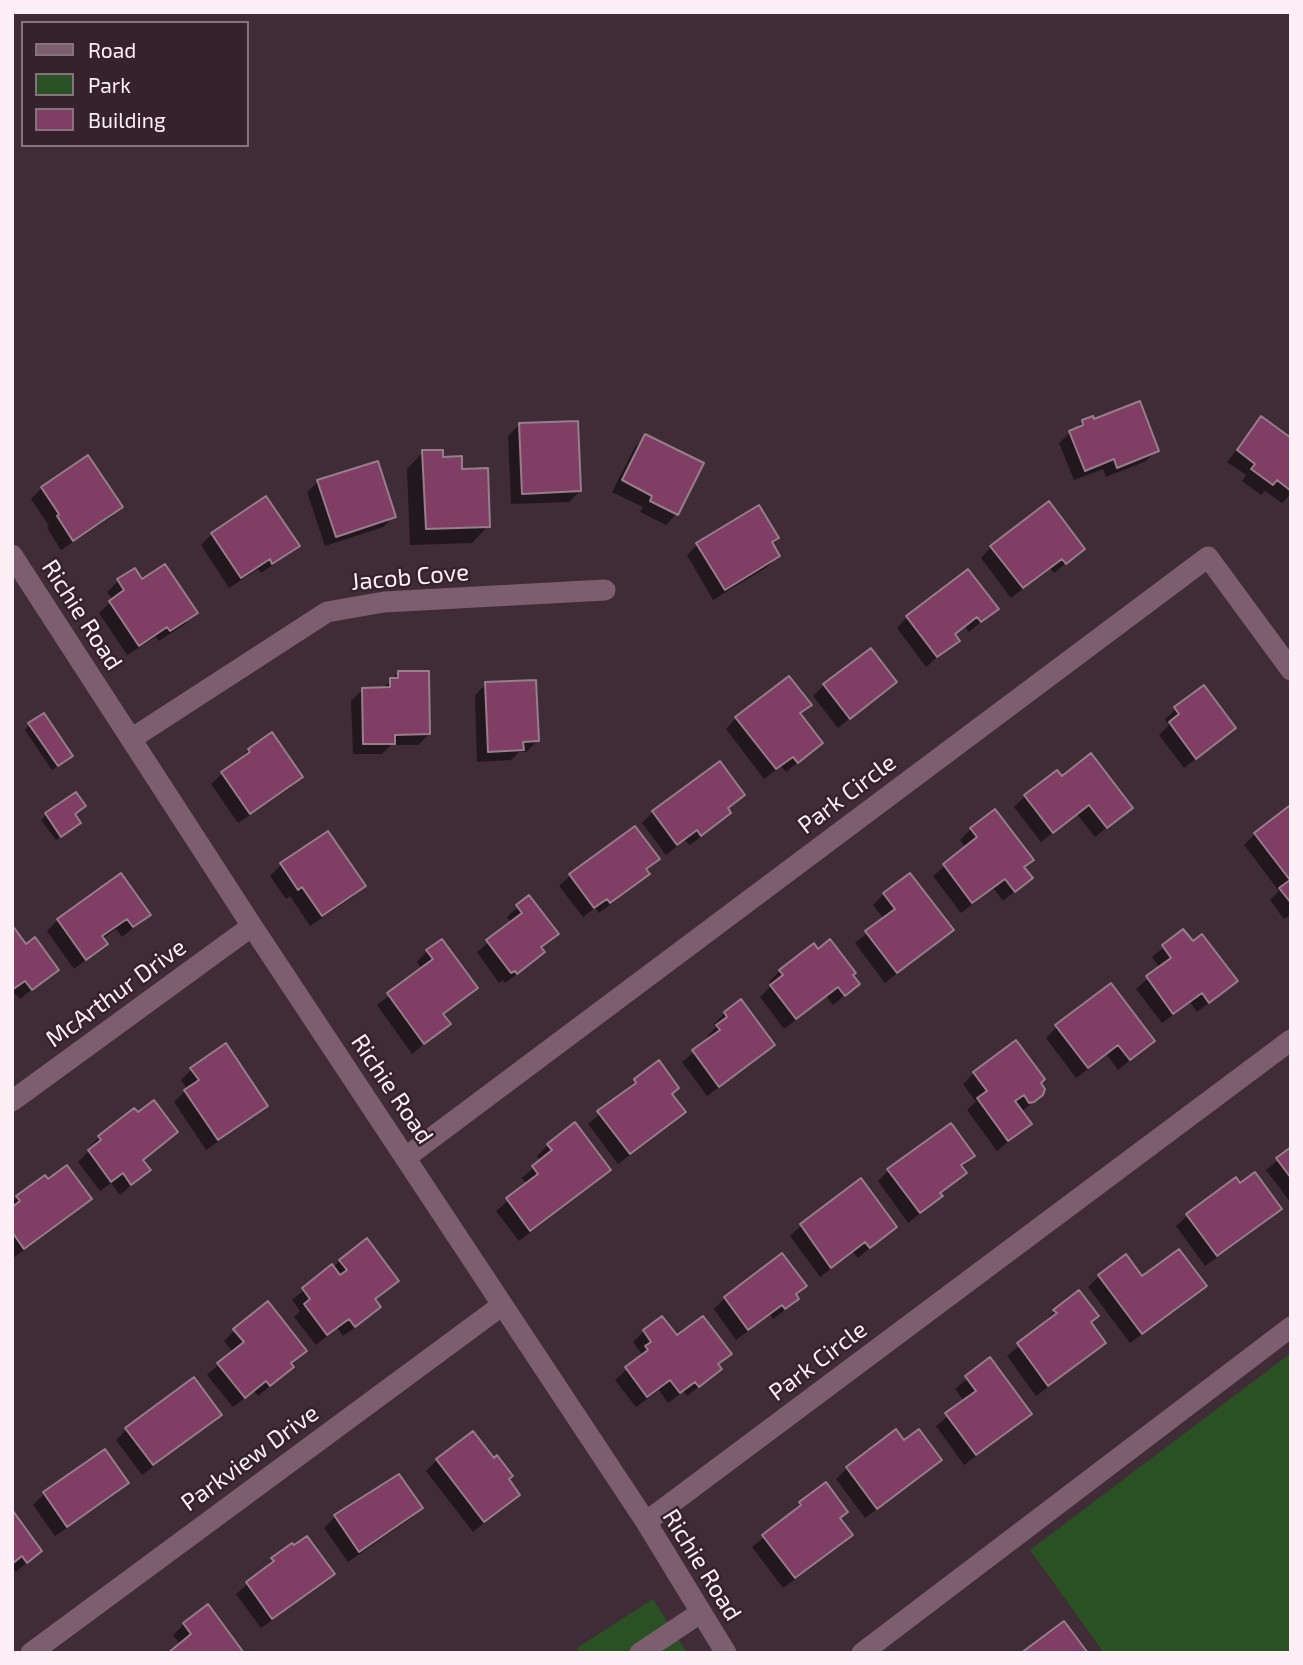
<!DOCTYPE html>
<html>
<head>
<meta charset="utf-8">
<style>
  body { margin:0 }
  #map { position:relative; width:1303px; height:1665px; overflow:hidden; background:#402c37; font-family:"Exo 2",sans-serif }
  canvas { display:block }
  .frame { position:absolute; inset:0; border:14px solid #fdeff5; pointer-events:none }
  .legend { position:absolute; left:21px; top:21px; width:228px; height:126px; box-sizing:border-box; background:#36222d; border:2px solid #86747d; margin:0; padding:9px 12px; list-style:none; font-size:21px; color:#fdeff5 }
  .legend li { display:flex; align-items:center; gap:14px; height:35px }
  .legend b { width:35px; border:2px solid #86747d }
</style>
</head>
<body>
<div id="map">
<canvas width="1303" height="1665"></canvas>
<div class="frame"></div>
<ul class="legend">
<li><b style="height:9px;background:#7d5e6e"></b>Road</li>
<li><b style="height:19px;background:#2a5124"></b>Park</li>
<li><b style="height:19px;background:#803e64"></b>Building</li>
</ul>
</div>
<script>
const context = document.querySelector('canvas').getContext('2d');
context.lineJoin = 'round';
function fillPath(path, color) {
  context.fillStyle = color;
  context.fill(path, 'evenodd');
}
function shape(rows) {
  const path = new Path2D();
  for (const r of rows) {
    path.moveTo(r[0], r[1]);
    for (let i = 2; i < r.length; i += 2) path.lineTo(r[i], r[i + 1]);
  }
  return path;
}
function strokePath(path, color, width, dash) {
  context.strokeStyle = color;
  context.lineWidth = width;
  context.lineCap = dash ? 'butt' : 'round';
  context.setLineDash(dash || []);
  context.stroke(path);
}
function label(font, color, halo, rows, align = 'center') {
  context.font = font + ' "Exo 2",sans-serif';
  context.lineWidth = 5;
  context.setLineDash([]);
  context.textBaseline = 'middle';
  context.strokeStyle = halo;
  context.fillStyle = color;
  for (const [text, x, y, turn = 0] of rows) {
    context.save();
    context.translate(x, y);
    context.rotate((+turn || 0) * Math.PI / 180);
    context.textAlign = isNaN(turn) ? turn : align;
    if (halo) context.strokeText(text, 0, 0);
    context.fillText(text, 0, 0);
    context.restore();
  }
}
fillPath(shape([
  [1291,1353,1291,1653,1104,1653,1030,1550],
  [653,1599,687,1653,580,1653,577,1648]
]), '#2a5124');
fillPath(shape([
  [1261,419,1291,440,1291,494,1282,503,1265,491,1261,495,1242,481,1246,475,1227,462],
  [1083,421,1093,421,1157,450,1146,461,1106,477,1103,469,1074,480,1059,443],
  [519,425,580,491,569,502,511,504,508,436],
  [646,436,676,514,666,525,640,512,643,507,612,492,635,447],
  [423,452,441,459,488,526,472,543,410,545,407,469],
  [318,482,394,516,383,527,325,546,307,492],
  [42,488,121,507,110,518,61,550,47,528,49,526,31,499],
  [266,498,297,546,286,556,261,573,258,569,229,588,201,545,212,534],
  [777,538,771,544,778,556,767,567,713,600,687,555,697,545],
  [991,547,1083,549,1054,573,1050,568,1011,598,981,558],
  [118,581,142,581,195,613,185,624,159,641,156,637,127,655,99,613,113,600,107,592],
  [996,609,969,632,965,627,954,636,957,640,926,667,897,628,907,617],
  [399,673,429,734,418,745,391,745,382,754,353,754,351,701,362,690,382,689],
  [895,682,838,728,813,696,824,685],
  [486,684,537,741,526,752,519,752,511,760,477,762,475,695],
  [809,705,799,715,821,743,786,772,781,766,764,779,726,729,736,718],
  [1176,709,1234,728,1184,768,1159,735,1169,725,1165,719],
  [29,725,66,761,52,770,25,730],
  [272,735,301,777,290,788,238,823,211,784,249,750],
  [1061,778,1131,808,1095,837,1077,814,1041,842,1014,807,1025,796],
  [743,795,727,810,729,813,718,824,690,845,685,840,666,855,642,823,653,812],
  [1291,812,1291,914,1284,919,1270,900,1279,891,1244,845,1255,834],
  [46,815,73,815,74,827,56,840,41,820],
  [971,829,1032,860,1023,868,1031,878,1003,901,993,888,961,913,933,876,966,848,960,840],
  [328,833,364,886,353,897,310,926,290,896,286,899,270,876,281,865],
  [657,859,645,871,648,874,637,884,599,913,595,908,583,917,559,886,570,876],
  [120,876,149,915,122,937,116,929,102,939,106,944,74,969,47,931,58,920],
  [884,894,951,930,885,983,855,943,884,919,873,905],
  [518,907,556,934,540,949,543,952,532,963,505,983,503,980,499,983,477,952,511,923,507,917],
  [12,928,25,946,56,970,20,999,12,991],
  [1183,932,1236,981,1197,1012,1190,1002,1162,1023,1136,989,1160,968,1152,957],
  [813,945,851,975,858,984,833,1005,826,996,784,1029,760,997,772,985,769,982,780,971],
  [427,951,475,987,442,1015,448,1024,412,1054,377,1005,422,970,417,962],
  [725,1013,773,1045,762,1056,707,1096,682,1062,709,1040,707,1037,716,1027,714,1024],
  [1057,1027,1153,1041,1118,1070,1107,1055,1076,1078,1046,1038],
  [1016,1043,1040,1083,1042,1094,1021,1112,1030,1124,997,1151,967,1110,976,1102,963,1084,974,1073],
  [659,1063,671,1094,684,1112,673,1123,618,1164,588,1124,625,1093,624,1091,635,1081],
  [192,1069,266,1105,255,1116,206,1150,174,1102,187,1089,181,1080],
  [176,1132,141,1161,148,1170,120,1195,111,1183,100,1191,78,1162,90,1150,88,1148,99,1137],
  [548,1145,609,1170,598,1181,519,1241,496,1211,527,1184,522,1178,541,1161,537,1156],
  [1291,1149,1291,1203,1266,1170],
  [973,1156,961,1168,965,1173,939,1194,929,1207,908,1223,878,1181,889,1170],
  [48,1181,89,1199,79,1210,13,1258,12,1202,17,1197],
  [861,1181,895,1227,858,1258,853,1252,820,1277,790,1236,801,1226],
  [1240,1186,1280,1209,1269,1220,1205,1266,1176,1226,1187,1216],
  [782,1256,804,1286,795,1295,797,1298,786,1309,773,1319,770,1314,736,1340,714,1309,725,1298],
  [340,1261,397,1281,374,1301,379,1307,368,1318,343,1336,337,1328,316,1345,294,1317,300,1311,292,1300],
  [1099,1276,1142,1279,1204,1285,1193,1296,1130,1343,1088,1287],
  [1055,1311,1089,1323,1103,1343,1092,1354,1036,1396,1007,1356,1046,1324,1044,1322],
  [235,1330,305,1351,281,1377,258,1396,254,1391,233,1407,207,1375,233,1352,224,1341],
  [644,1331,676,1338,730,1354,717,1366,720,1369,687,1396,684,1391,668,1403,659,1390,636,1407,615,1380,637,1360,636,1359,641,1353,633,1342],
  [990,1360,1029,1414,1018,1425,964,1465,936,1426,965,1402,955,1389],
  [219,1414,208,1425,142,1475,116,1440,127,1429],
  [904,1443,940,1460,929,1470,865,1518,836,1479,847,1468],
  [437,1460,507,1479,518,1495,473,1532,426,1471],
  [398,1476,420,1508,410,1519,348,1562,324,1528,335,1517],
  [127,1483,116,1494,55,1536,33,1505,44,1494],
  [800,1503,838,1519,851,1535,840,1546,783,1588,752,1547,790,1516,789,1514],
  [13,1514,40,1551,16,1572,12,1568],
  [273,1559,332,1573,322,1584,261,1628,236,1594,263,1571,262,1570],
  [184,1624,242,1653,168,1653,180,1644,173,1635]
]), '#0007');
const building = shape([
  [1140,401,1159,451,1117,468,1114,459,1085,471,1069,431,1083,425,1082,420,1093,416,1094,419,1140,401],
  [1261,416,1291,438,1291,491,1277,480,1273,485,1251,469,1255,464,1237,450,1261,416],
  [578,421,581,491,522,494,519,423,578,421],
  [645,434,704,463,678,515,650,501,652,496,622,480,645,434],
  [422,450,443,450,443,457,462,456,462,469,488,468,490,527,426,529,422,450],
  [88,455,123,507,73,541,57,516,59,514,41,487,88,455],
  [378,461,396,517,336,537,317,480,378,461],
  [266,496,300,546,272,564,270,559,241,578,211,533,266,496],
  [1049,501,1085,549,1066,564,1062,559,1023,588,990,546,1049,501],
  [759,505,779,538,772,542,780,556,725,590,696,543,759,505],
  [165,564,198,613,170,631,167,627,139,646,109,601,124,590,117,579,135,568,142,579,165,564],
  [968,569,999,609,981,622,977,617,955,634,960,641,937,657,906,616,968,569],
  [871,648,897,682,850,719,823,684,871,648],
  [398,671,429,671,430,734,395,735,395,744,363,744,362,688,390,687,390,678,398,678,398,671],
  [789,676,812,705,800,713,823,743,798,763,793,757,776,769,735,717,789,676],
  [536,680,539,741,523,742,524,750,488,752,485,682,536,680],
  [1204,685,1236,728,1196,759,1169,722,1179,714,1174,707,1204,685],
  [44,713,73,756,58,766,28,723,44,713],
  [272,732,303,777,250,814,221,772,250,752,248,749,272,732],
  [1091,753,1133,808,1107,828,1089,805,1053,833,1024,795,1057,770,1062,776,1091,753],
  [720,761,745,795,728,808,731,813,701,836,697,830,677,845,652,811,720,761],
  [76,792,86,806,75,814,81,823,61,837,45,813,76,792],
  [1289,806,1291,809,1291,903,1279,888,1290,880,1254,833,1289,806],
  [995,809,1034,860,1024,867,1033,878,1015,892,1005,879,972,903,943,864,977,837,970,828,995,809],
  [635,826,660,859,646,869,650,874,610,903,607,899,594,908,569,874,635,826],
  [328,831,366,886,322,916,302,887,298,890,280,863,328,831],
  [121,873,151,915,133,927,127,919,102,936,108,944,86,960,57,919,121,873],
  [910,873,954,930,897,973,865,931,895,909,883,893,910,873],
  [529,895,559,934,541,947,545,952,517,974,515,971,511,973,486,940,522,913,516,905,529,895],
  [12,925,26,944,35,937,59,970,32,990,25,981,12,990,12,925],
  [1183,929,1193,941,1202,934,1238,981,1209,1003,1202,993,1173,1014,1146,976,1171,958,1162,945,1183,929],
  [442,939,478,988,443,1014,451,1024,424,1044,387,993,433,959,426,950,442,939],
  [830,939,856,973,853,975,860,984,845,996,838,987,796,1019,770,985,783,975,779,970,814,943,818,949,830,939],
  [1111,983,1155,1041,1130,1060,1118,1045,1088,1068,1055,1025,1111,983],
  [741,999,775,1045,719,1087,692,1050,720,1030,716,1025,727,1017,724,1012,741,999],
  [1016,1040,1045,1079,1041,1083,1045,1089,1043,1095,1034,1102,1029,1103,1024,1095,1015,1101,1032,1124,1008,1141,977,1098,987,1091,973,1072,1016,1040],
  [226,1043,268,1106,218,1140,184,1090,199,1080,190,1068,226,1043],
  [659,1060,679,1088,672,1094,686,1112,630,1154,597,1111,636,1083,634,1079,659,1060],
  [154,1100,178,1132,143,1160,151,1170,131,1185,123,1173,111,1182,88,1150,101,1140,98,1136,134,1108,138,1112,154,1100],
  [575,1122,611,1170,530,1231,506,1198,538,1174,532,1166,552,1150,547,1144,575,1122],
  [951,1123,975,1156,961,1165,967,1173,940,1193,943,1196,920,1213,887,1169,951,1123],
  [1291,1147,1291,1178,1276,1158,1291,1147],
  [67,1165,92,1199,24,1249,12,1232,12,1207,20,1201,16,1196,45,1175,48,1179,67,1165],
  [1255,1172,1282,1209,1217,1256,1186,1214,1236,1177,1240,1183,1255,1172],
  [861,1178,897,1227,870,1248,865,1242,831,1268,800,1224,861,1178],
  [367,1238,399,1281,375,1299,381,1307,355,1327,349,1319,327,1335,304,1304,310,1299,302,1288,332,1264,340,1275,347,1270,339,1260,367,1238],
  [1179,1249,1207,1286,1142,1334,1098,1275,1126,1254,1142,1276,1179,1249],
  [782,1253,807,1286,796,1294,799,1299,785,1309,782,1305,748,1330,724,1297,782,1253],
  [1079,1290,1099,1316,1091,1322,1106,1343,1048,1386,1017,1343,1057,1313,1053,1310,1079,1290],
  [268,1301,307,1351,291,1363,294,1367,270,1386,266,1381,245,1398,217,1363,244,1342,233,1329,268,1301],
  [662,1316,677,1335,703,1316,732,1354,718,1364,722,1369,699,1387,695,1382,680,1393,670,1380,647,1397,625,1367,648,1350,645,1346,651,1342,643,1330,662,1316],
  [990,1357,1032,1414,976,1455,945,1413,976,1391,965,1376,990,1357],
  [194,1377,222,1415,153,1465,125,1428,194,1377],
  [896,1429,904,1440,919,1429,942,1460,877,1509,846,1467,896,1429],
  [473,1431,494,1458,497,1455,513,1476,509,1479,520,1495,484,1522,436,1459,473,1431],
  [105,1449,129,1483,67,1527,43,1492,105,1449],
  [399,1474,423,1508,359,1552,334,1515,399,1474],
  [826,1482,848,1512,840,1518,853,1535,795,1578,762,1535,801,1505,799,1502,826,1482],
  [13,1511,42,1551,27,1563,22,1556,12,1564,13,1511],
  [307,1536,335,1574,272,1619,246,1582,274,1561,271,1558,292,1543,294,1545,307,1536],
  [208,1604,244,1653,168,1653,191,1634,183,1623,208,1604],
  [1064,1621,1088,1653,1021,1653,1064,1621]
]);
fillPath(building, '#803e64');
strokePath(building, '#967e8a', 2);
strokePath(shape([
  [12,555,252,926,646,1522,726,1653],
  [131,739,327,612,384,602,605,590],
  [12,1101,252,926],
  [405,1158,1208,557,1291,670],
  [646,1522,1291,1040],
  [31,1653,501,1306],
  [640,1653,700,1613],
  [862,1653,1291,1327]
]), '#7d5e6e', 21);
label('24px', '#fdeff5', '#36222d', [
  ["Jacob Cove",410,577,-5],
  ["Richie Road",82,615,57],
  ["Park Circle",847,794,-37],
  ["McArthur Drive",116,993,-36],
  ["Richie Road",392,1089,56],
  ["Park Circle",818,1361,-37],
  ["Parkview Drive",250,1458,-36],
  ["Richie Road",702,1565,58]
]);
</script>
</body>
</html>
